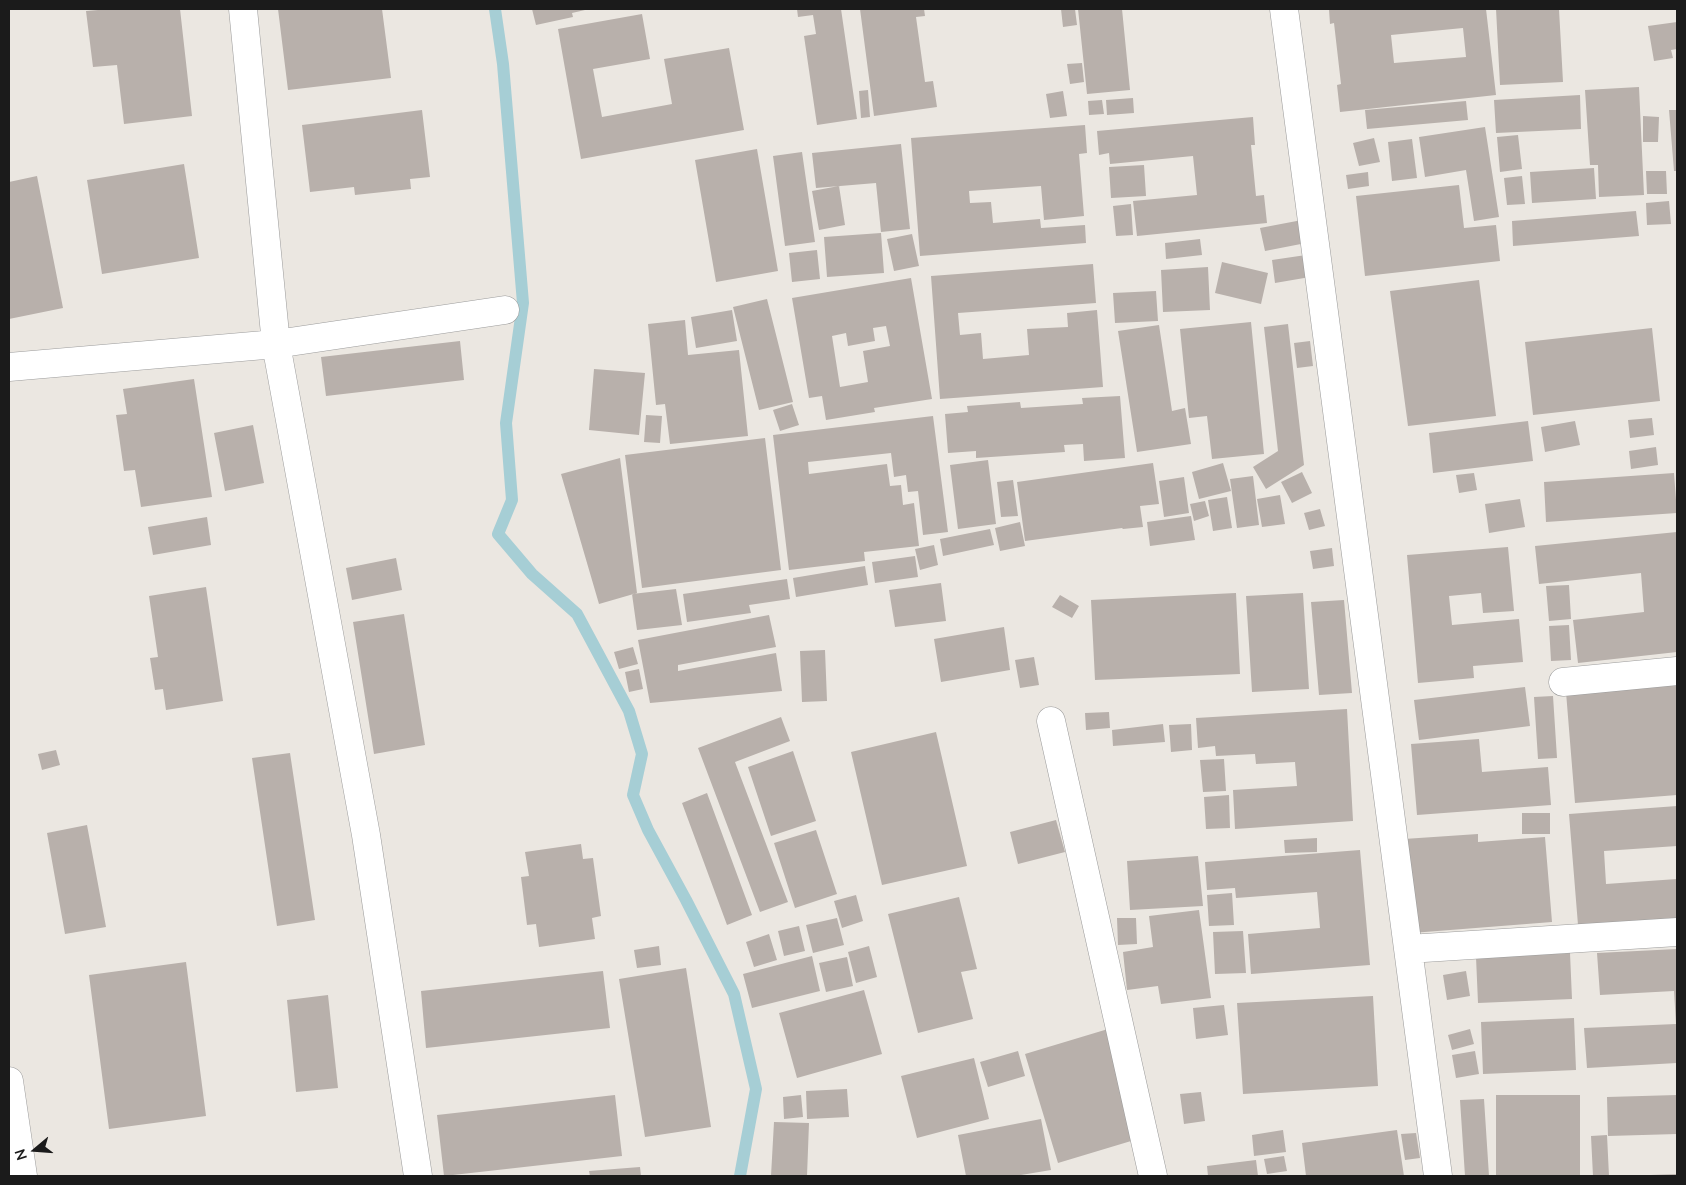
<!DOCTYPE html>
<html>
<head>
<meta charset="utf-8">
<style>
  body { margin:0 }
  #map { position:relative; width:1686px; height:1185px; overflow:hidden; background:#ebe7e1; font-family:Lato,sans-serif }
  canvas { display:block }
  .frame { position:absolute; inset:0; border:10px solid #1b1b1b; pointer-events:none }
  .north { position:absolute; left:10px; top:1125px; width:50px; height:50px; -webkit-text-stroke:4px #fff; paint-order:stroke; rotate:252deg; font-size:14px; font-weight:700; line-height:20px; text-align:center; color:#1b1b1b }
  .north::after { content:''; display:block; margin:auto; width:18px; height:22px; background:#1b1b1b; clip-path:polygon(50% 0,100% 100%,50% 72%,0 100%) }
</style>
</head>
<body>
<div id="map">
<canvas width="1686" height="1185"></canvas>
<div class="frame"></div>
<div class="north">N</div>
</div>
<script>
const context = document.querySelector('canvas').getContext('2d');
context.lineJoin = 'round';
function shape(rows) {
  const path = new Path2D();
  for (const r of rows) {
    path.moveTo(r[0], r[1]);
    for (let i = 2; i < r.length; i += 2) path.lineTo(r[i], r[i + 1]);
  }
  return path;
}
function strokePath(path, color, width, dash) {
  context.strokeStyle = color;
  context.lineWidth = width;
  context.lineCap = dash ? 'butt' : 'round';
  context.setLineDash(dash || []);
  context.stroke(path);
}
function fillPath(path, color) {
  context.fillStyle = color;
  context.fill(path, 'evenodd');
}
strokePath(shape([
  [495,9,503,64,523,303,506,423,512,500,498,534,532,574,577,614,629,711,642,754,633,795,648,830,686,900,734,994,756,1089,740,1176]
]), '#a6ced5', 12);
fillPath(shape([
  [110,9,180,9,192,116,124,124,117,65,93,67,86,11],
  [278,9,382,9,391,78,288,90],
  [532,9,585,9,585,10,572,13,573,17,536,25],
  [797,9,841,9,857,119,817,125,804,36,816,34,813,15,798,17],
  [860,9,924,9,925,16,916,17,925,82,933,81,937,107,874,116],
  [1061,9,1075,9,1077,25,1063,27],
  [1078,9,1122,9,1130,90,1087,94],
  [1329,9,1486,9,1496,95,1340,112,1337,85,1341,84,1334,23,1330,24],
  [1463,28,1466,57,1394,63,1391,35],
  [1496,9,1559,9,1563,82,1500,85],
  [642,14,650,59,593,69,602,117,672,104,664,59,729,48,744,130,581,159,558,29],
  [1677,22,1677,49,1671,50,1673,58,1654,61,1648,26],
  [1082,63,1084,82,1070,84,1067,64],
  [1639,87,1644,195,1599,197,1598,165,1590,165,1585,90],
  [868,90,870,117,861,118,859,91],
  [1063,91,1067,116,1050,118,1046,94],
  [1580,95,1581,129,1496,133,1494,100],
  [1133,98,1134,113,1107,115,1106,100],
  [1102,100,1104,114,1089,115,1088,101],
  [1466,101,1468,120,1367,129,1365,110],
  [422,110,430,177,410,179,411,189,355,195,354,187,310,192,302,125],
  [1669,110,1677,110,1677,171,1674,171],
  [1643,116,1659,117,1658,142,1643,142],
  [1253,117,1255,145,1251,145,1256,196,1264,195,1267,223,1137,236,1133,201,1197,195,1193,156,1110,164,1109,153,1099,155,1097,131],
  [1085,125,1087,153,1079,154,1084,216,1044,220,1041,186,969,191,970,203,991,202,993,223,1040,219,1041,228,1085,225,1086,243,920,256,911,138],
  [1485,127,1499,217,1474,221,1466,170,1425,177,1419,137],
  [1518,135,1522,169,1500,172,1497,137],
  [1374,138,1380,162,1359,166,1353,143],
  [1412,139,1417,178,1392,181,1388,142],
  [901,144,910,229,881,232,876,183,816,188,812,153],
  [757,149,778,271,716,282,695,160],
  [802,152,815,242,785,246,773,156],
  [184,164,199,258,102,274,87,180],
  [1144,165,1146,196,1111,198,1109,167],
  [1594,168,1596,199,1532,203,1530,172],
  [1646,171,1666,171,1667,194,1647,194],
  [1368,172,1369,186,1348,189,1346,175],
  [37,176,63,308,9,319,9,182],
  [1522,176,1525,204,1507,205,1504,178],
  [1459,185,1464,228,1496,225,1500,261,1365,276,1356,196],
  [839,186,845,225,819,230,812,191],
  [1669,201,1671,224,1647,225,1646,203],
  [1131,204,1133,235,1116,236,1113,206],
  [1636,211,1639,236,1513,246,1512,221],
  [1302,220,1306,243,1265,251,1260,228],
  [881,233,884,273,827,277,824,237],
  [912,234,919,266,894,271,887,239],
  [1200,239,1202,255,1166,259,1165,243],
  [817,250,820,279,792,282,789,253],
  [1306,255,1310,277,1275,283,1272,260],
  [1222,262,1268,273,1261,304,1215,293],
  [1093,264,1096,303,958,313,960,335,981,333,983,359,1029,355,1027,329,1068,327,1067,313,1097,310,1103,387,940,399,931,276],
  [1208,267,1210,310,1163,312,1161,270],
  [911,278,932,399,874,408,875,412,826,420,822,396,809,398,792,298],
  [886,326,890,346,863,351,868,382,840,387,832,336,846,333,848,346,875,341,873,328],
  [1479,280,1496,416,1408,426,1390,291],
  [1156,291,1158,321,1115,323,1113,293],
  [767,299,793,402,759,410,733,307],
  [732,310,737,341,696,348,691,317],
  [685,320,688,355,739,350,748,436,670,444,665,404,656,405,648,324],
  [1251,322,1264,454,1212,459,1207,416,1189,418,1180,329],
  [1288,324,1304,465,1266,489,1253,467,1278,451,1264,327],
  [1159,325,1172,411,1185,408,1191,444,1137,452,1118,331],
  [1652,328,1660,401,1533,415,1525,342],
  [460,341,464,380,326,396,321,357],
  [1310,341,1313,366,1297,368,1294,343],
  [594,369,645,373,639,435,589,430],
  [194,379,212,497,141,507,135,470,124,471,116,415,127,414,123,389],
  [1120,396,1125,458,1084,461,1083,444,1064,445,1065,452,976,458,976,451,948,453,945,414,968,412,967,406,1020,402,1021,408,1083,404,1082,398],
  [792,404,799,425,780,431,773,410],
  [646,415,662,416,660,443,644,442],
  [933,416,948,532,923,535,918,491,908,492,906,475,894,477,891,453,808,462,809,474,887,464,890,486,901,485,903,505,914,503,919,546,864,552,865,561,789,570,773,435],
  [1652,418,1654,435,1630,438,1628,420],
  [1528,421,1533,461,1433,473,1429,433],
  [1575,421,1580,445,1545,452,1541,427],
  [253,425,264,483,225,491,214,433],
  [765,438,781,570,642,588,625,455],
  [1656,447,1658,465,1631,469,1629,451],
  [620,458,637,593,599,604,561,474],
  [988,460,996,524,958,529,950,465],
  [1153,463,1159,504,1140,506,1143,527,1123,529,1122,528,1025,541,1017,482],
  [1223,463,1231,491,1199,499,1192,472],
  [1302,472,1312,493,1292,503,1281,482],
  [1474,473,1477,490,1459,493,1456,475],
  [1674,473,1677,513,1546,522,1544,482],
  [1253,476,1259,525,1237,528,1230,479],
  [1184,477,1189,513,1164,517,1159,481],
  [1013,480,1018,516,1001,517,997,482],
  [1280,495,1285,524,1262,527,1257,499],
  [1227,497,1232,528,1213,531,1208,500],
  [1520,499,1525,527,1489,533,1485,504],
  [1205,501,1209,516,1194,521,1190,504],
  [1320,509,1325,526,1309,530,1304,513],
  [1191,516,1195,540,1150,546,1147,522],
  [207,517,211,545,153,555,148,527],
  [1020,522,1025,546,1000,551,995,528],
  [990,529,994,545,943,556,940,539],
  [1677,532,1677,652,1578,663,1573,620,1644,612,1641,573,1539,584,1535,546],
  [934,545,938,565,920,570,915,549],
  [1508,547,1514,611,1483,613,1481,593,1449,596,1452,625,1519,619,1523,662,1473,666,1474,678,1418,683,1407,555],
  [1332,548,1334,566,1313,569,1310,551],
  [915,556,918,577,875,583,872,562],
  [396,558,402,590,352,600,346,568],
  [865,566,868,585,796,597,793,578],
  [787,579,790,599,749,605,751,613,687,622,683,594],
  [941,583,946,621,895,627,889,590],
  [1569,585,1571,619,1549,621,1546,586],
  [206,587,223,701,166,710,163,689,155,690,150,658,158,657,149,596],
  [676,589,682,625,637,630,632,594],
  [1236,593,1240,674,1095,680,1091,600],
  [1303,593,1309,689,1252,692,1246,596],
  [1060,595,1079,606,1072,618,1052,607],
  [1344,600,1352,693,1319,695,1311,602],
  [404,614,425,745,374,754,353,622],
  [769,615,776,647,678,665,678,671,776,653,782,691,650,703,638,640],
  [1569,625,1571,660,1551,661,1549,626],
  [1004,627,1010,670,941,682,934,639],
  [633,647,638,664,619,669,614,652],
  [825,650,827,701,802,702,800,651],
  [1034,657,1039,685,1020,688,1015,660],
  [639,669,643,689,629,692,625,672],
  [1677,683,1677,795,1575,803,1566,692],
  [1525,687,1530,726,1419,740,1414,700],
  [1553,696,1557,758,1538,759,1534,697],
  [1347,709,1353,821,1235,829,1233,790,1297,786,1295,762,1256,764,1255,754,1216,756,1215,746,1198,748,1196,718],
  [1109,712,1110,728,1086,730,1085,713],
  [781,717,790,741,735,762,788,902,760,912,698,748],
  [1163,724,1165,742,1113,746,1112,730],
  [1191,724,1192,750,1171,752,1169,725],
  [936,732,967,866,882,885,851,752],
  [1479,739,1482,772,1548,767,1551,805,1417,815,1411,744],
  [56,750,60,765,42,770,38,754],
  [793,751,816,821,771,836,748,767],
  [290,753,315,920,277,926,252,758],
  [1224,759,1226,791,1203,792,1200,760],
  [707,793,752,915,727,925,682,803],
  [1229,795,1230,828,1206,829,1204,797],
  [1677,806,1677,846,1604,851,1606,884,1677,879,1677,918,1578,925,1569,814],
  [1522,813,1550,813,1550,834,1522,834],
  [1056,820,1065,852,1018,864,1010,832],
  [87,825,106,927,65,934,47,833],
  [816,830,837,894,795,908,774,843],
  [1478,834,1478,842,1545,837,1552,922,1412,933,1404,839],
  [1317,838,1317,852,1285,853,1284,840],
  [581,844,583,859,593,858,601,916,592,918,595,939,539,947,536,924,527,925,521,877,529,876,525,852],
  [1360,850,1370,965,1251,974,1248,934,1320,928,1317,892,1236,898,1235,888,1207,890,1205,862],
  [1198,856,1203,906,1130,910,1127,861],
  [1232,893,1234,925,1209,926,1207,895],
  [856,895,863,921,842,928,834,901],
  [959,897,977,969,961,972,973,1019,918,1033,888,914],
  [1199,910,1211,998,1161,1004,1158,986,1127,990,1123,952,1153,947,1149,916],
  [837,918,844,945,813,953,806,925],
  [1117,918,1136,918,1137,944,1118,945],
  [799,926,805,951,784,956,778,931],
  [1243,931,1246,973,1215,974,1213,932],
  [769,934,777,960,754,967,746,942],
  [659,946,661,965,637,968,634,950],
  [869,946,877,977,856,983,848,952],
  [1677,949,1677,1063,1587,1068,1584,1028,1676,1024,1674,991,1600,995,1597,953],
  [1570,953,1572,999,1478,1003,1476,957],
  [812,956,820,991,752,1008,743,974],
  [847,957,853,986,826,992,819,963],
  [186,962,206,1116,109,1129,89,975],
  [686,968,711,1127,645,1137,619,979],
  [603,971,610,1028,426,1048,421,991],
  [1466,971,1470,996,1447,1000,1443,975],
  [864,990,882,1054,797,1078,779,1013],
  [328,995,338,1088,296,1092,287,1000],
  [1373,996,1378,1086,1243,1094,1237,1003],
  [1224,1005,1228,1035,1196,1039,1193,1008],
  [1574,1018,1576,1070,1483,1074,1481,1022],
  [1108,1029,1141,1138,1058,1163,1025,1054],
  [1470,1029,1474,1044,1452,1050,1448,1035],
  [1018,1051,1025,1076,988,1087,980,1062],
  [1475,1051,1479,1074,1456,1078,1452,1055],
  [974,1058,989,1119,917,1138,901,1076],
  [847,1089,849,1117,807,1119,806,1091],
  [1201,1092,1205,1121,1184,1124,1180,1094],
  [615,1095,622,1156,444,1176,437,1115],
  [801,1095,803,1117,784,1119,783,1097],
  [1496,1095,1580,1095,1580,1176,1496,1176],
  [1677,1095,1677,1134,1608,1136,1607,1097],
  [1484,1099,1489,1176,1465,1176,1460,1100],
  [1041,1119,1051,1170,1015,1176,966,1176,958,1135],
  [774,1122,809,1123,807,1176,771,1176],
  [1283,1130,1286,1152,1254,1156,1252,1135],
  [1397,1130,1404,1176,1306,1176,1302,1143],
  [1416,1133,1420,1158,1405,1160,1401,1134],
  [1607,1135,1609,1176,1593,1176,1591,1136],
  [1284,1156,1287,1171,1267,1174,1264,1159],
  [1256,1160,1258,1176,1208,1176,1207,1166],
  [640,1167,641,1176,590,1176,589,1171],
  [1677,1174,1677,1176,1650,1176,1650,1175]
]), '#b8b0ab');
const minor = shape([
  [243,9,276,344,366,835,418,1176],
  [1284,9,1438,1176],
  [9,367,276,344,505,310],
  [1563,682,1677,671],
  [1051,721,1153,1176],
  [1408,949,1677,932]
]);
const tertiary = shape([
  [9,1081,23,1176]
]);
strokePath(minor, '#9c9c9c', 29);
strokePath(tertiary, '#9c9c9c', 29);
strokePath(minor, '#fff', 28);
strokePath(tertiary, '#fff', 28);
</script>
</body>
</html>
